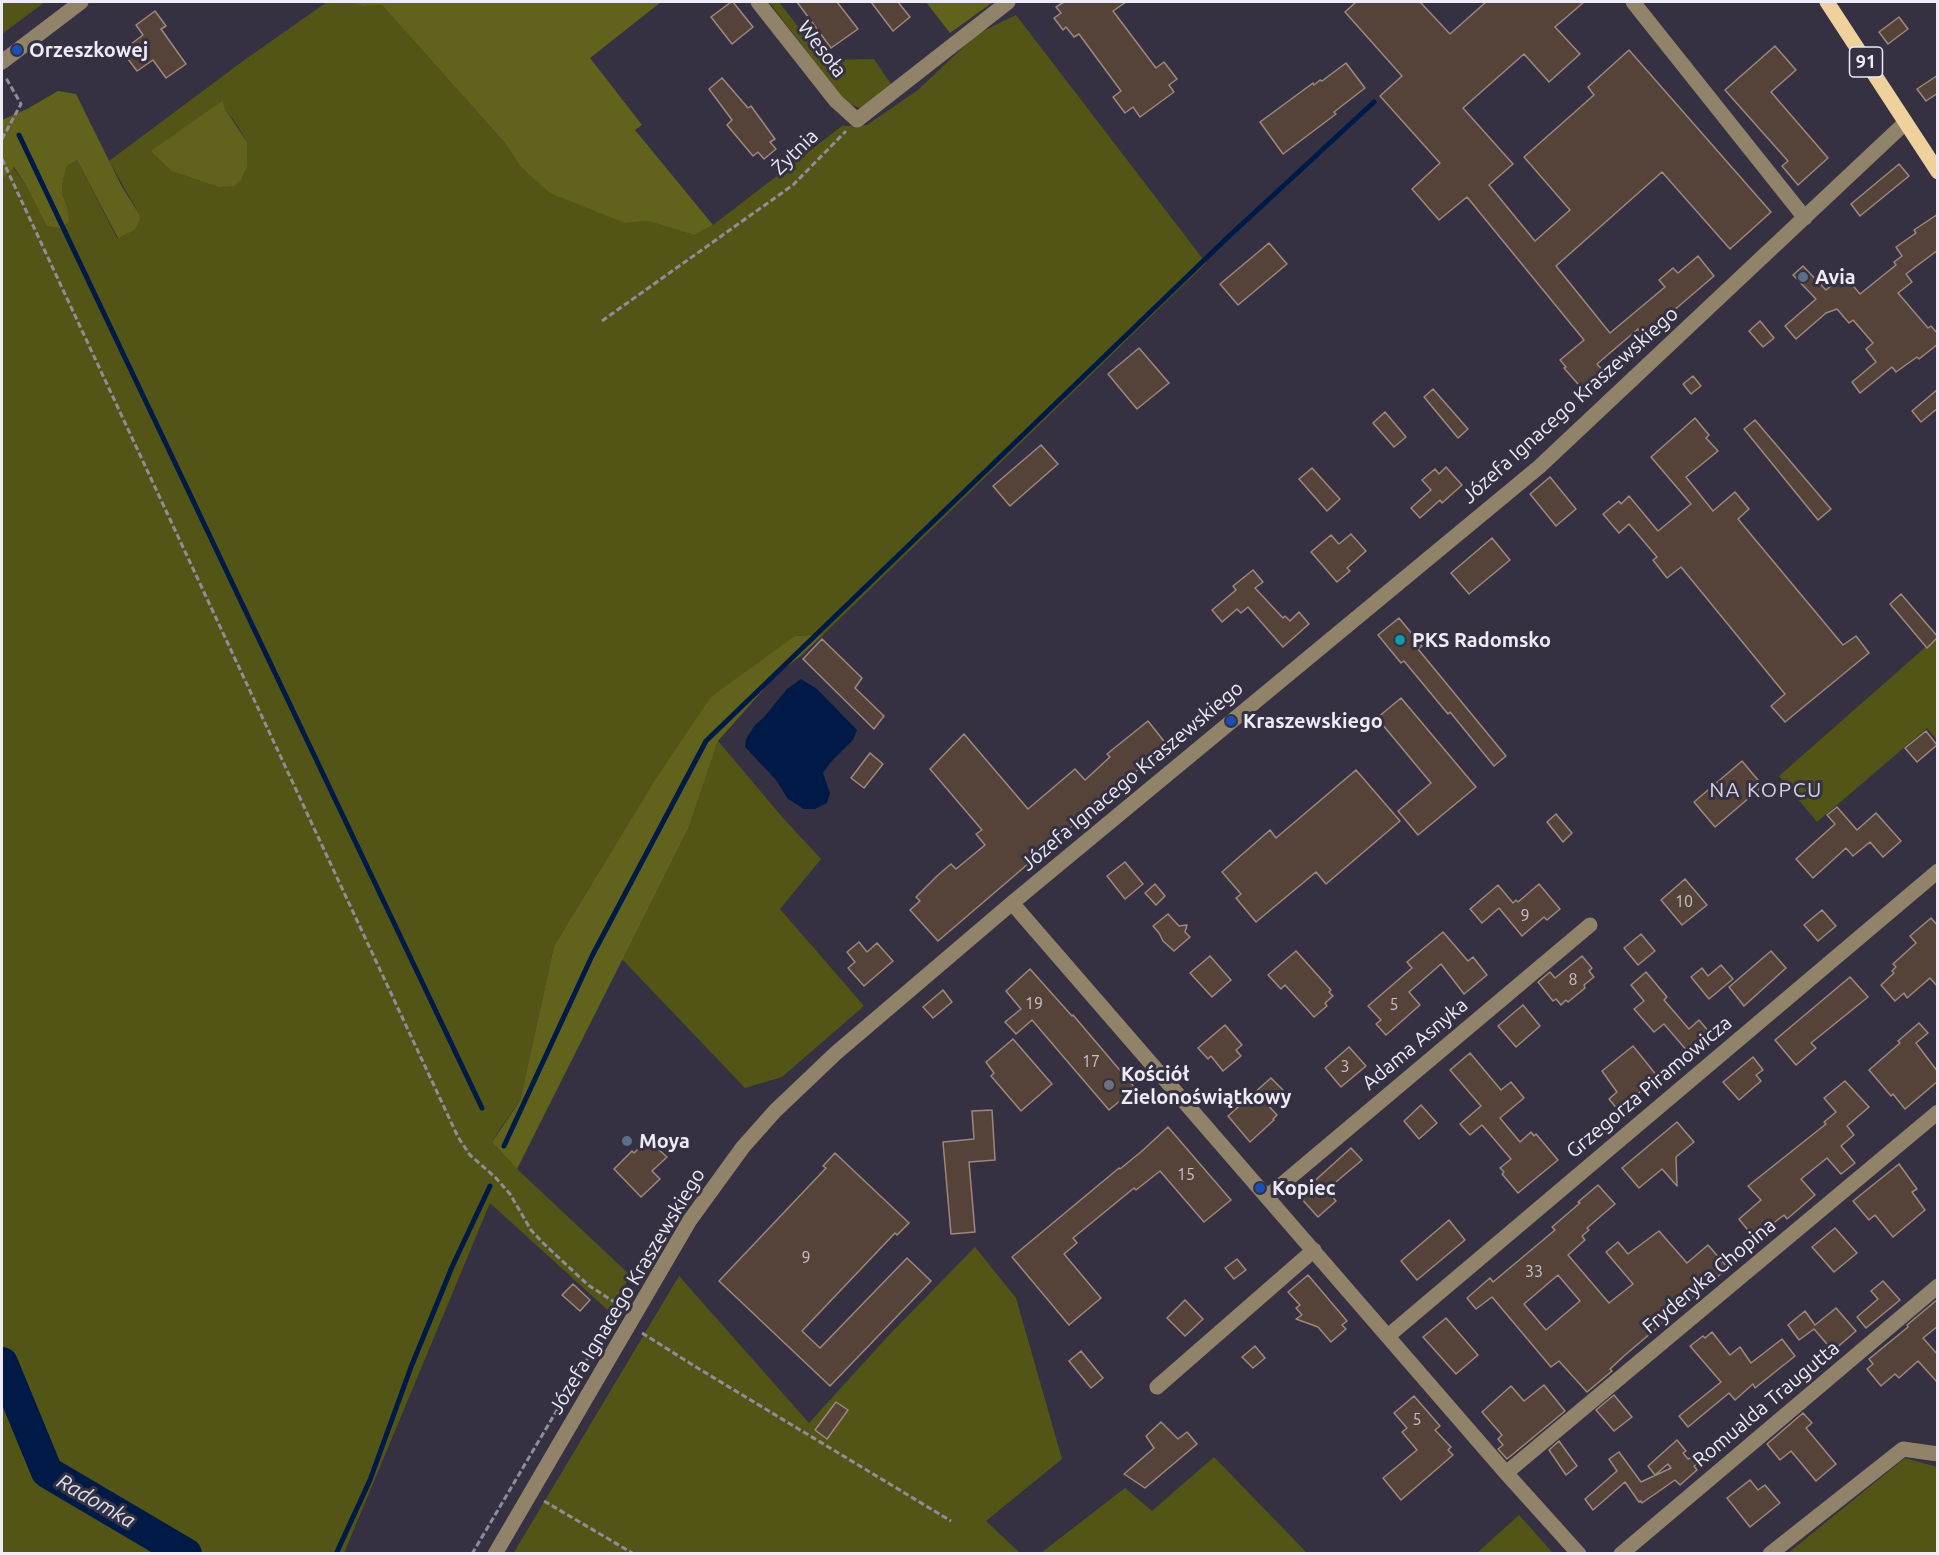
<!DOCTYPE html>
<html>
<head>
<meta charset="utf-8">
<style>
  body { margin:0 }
  #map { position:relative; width:1939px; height:1555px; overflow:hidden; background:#353142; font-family:Ubuntu,sans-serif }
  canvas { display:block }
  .frame { position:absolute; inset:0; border:3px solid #eeecf7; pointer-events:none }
</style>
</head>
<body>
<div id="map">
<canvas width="1939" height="1555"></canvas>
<div class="frame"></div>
</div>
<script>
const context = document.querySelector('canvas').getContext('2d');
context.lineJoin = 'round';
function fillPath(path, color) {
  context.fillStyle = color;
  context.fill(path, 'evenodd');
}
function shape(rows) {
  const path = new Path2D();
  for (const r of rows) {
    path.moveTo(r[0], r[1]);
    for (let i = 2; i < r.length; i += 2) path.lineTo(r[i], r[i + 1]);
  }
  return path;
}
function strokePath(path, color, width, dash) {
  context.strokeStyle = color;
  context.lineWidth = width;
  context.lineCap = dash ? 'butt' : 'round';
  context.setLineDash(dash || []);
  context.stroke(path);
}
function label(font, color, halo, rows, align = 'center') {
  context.font = font + ' Ubuntu,sans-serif';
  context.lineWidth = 6;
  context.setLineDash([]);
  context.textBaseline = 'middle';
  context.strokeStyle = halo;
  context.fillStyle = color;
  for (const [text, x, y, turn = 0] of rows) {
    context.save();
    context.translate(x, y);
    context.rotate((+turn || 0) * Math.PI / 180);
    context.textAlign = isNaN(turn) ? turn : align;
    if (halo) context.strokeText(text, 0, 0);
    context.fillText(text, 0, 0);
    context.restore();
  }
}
fillPath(shape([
  [2,2,45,2,2,34],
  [327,2,350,2,362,6,382,5,504,142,521,167,625,223,648,221,694,235,713,225,842,126,867,125,918,90,977,34,1016,15,1206,263,824,634,795,636,653,783,554,946,520,1101,501,1127,492,1142,517,1169,630,1275,612,1314,490,1203,344,1553,2,1553,2,179,13,167,27,187,67,207,62,193,63,180,67,166,77,160,117,238,135,230,141,217,109,161,243,61],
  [223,100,225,109,237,125,247,142,218,187,171,171,152,151],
  [769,2,779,2,824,60,874,59,893,87,862,109,845,102],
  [1937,637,1937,740,1927,728,1817,822,1779,776],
  [718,741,783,818,821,859,780,909,864,1006,782,1077,745,1088,622,959,689,827],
  [975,1247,1016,1298,1062,1459,986,1521,1020,1553,513,1554,679,1276,809,1423,890,1334],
  [1214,1457,1307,1553,1041,1553,1125,1488,1152,1511],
  [1905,1458,1937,1467,1937,1553,1788,1553],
  [1519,1515,1553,1553,1477,1553]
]), '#535516');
fillPath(shape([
  [350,2,661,2,590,58,642,125,635,130,713,225,694,235,648,221,625,223,550,193,521,167,504,142,382,5,362,6],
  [926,2,993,2,950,33],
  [58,91,76,94,121,185,141,217,135,230,118,238,77,160,67,166,63,180,62,193,67,207,69,221,61,228,47,226,27,187,14,167,2,179,2,120,27,109],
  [223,100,225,109,247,142,247,166,241,180,234,186,218,187,171,171,151,151],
  [824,634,802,655,777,674,718,741,689,827,517,1169,492,1142,520,1101,554,946,653,783,711,697,795,636]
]), '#61631d');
fillPath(shape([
  [801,679,817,689,857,730,853,740,830,763,823,773,830,793,827,803,815,809,804,809,788,799,776,780,745,747,746,739,755,725,764,717,787,689]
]), '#001a47');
strokePath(shape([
  [19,135,482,1108],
  [504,1146,592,956,706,741,1227,238,1374,102],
  [336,1554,370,1480,411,1367,452,1267,490,1186]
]), '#001a47', 5);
strokePath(shape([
  [2,1363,47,1472,186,1554]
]), '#001a47', 32);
const building = shape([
  [731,2,733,2,753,27,732,44,711,17,731,2],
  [797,2,837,2,858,29,831,48,797,2],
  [871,2,898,2,910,17,893,31,871,2],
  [1064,2,1126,2,1113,11,1156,68,1164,62,1177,79,1169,85,1174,92,1140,117,1133,107,1125,113,1113,97,1121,91,1079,34,1074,37,1066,27,1063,30,1054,18,1061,13,1056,7,1064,2],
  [1356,2,1420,2,1450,34,1486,2,1584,2,1555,27,1580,54,1549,82,1524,54,1463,108,1513,164,1489,185,1535,241,1570,210,1524,157,1594,95,1588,87,1629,50,1771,212,1730,249,1662,172,1556,266,1610,333,1665,287,1659,280,1673,268,1678,273,1698,256,1714,276,1644,336,1638,329,1597,364,1606,374,1585,392,1564,368,1566,367,1560,360,1584,340,1467,197,1439,220,1412,189,1440,163,1380,96,1402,76,1345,12,1356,2],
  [155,11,166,26,161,29,186,64,166,78,153,60,137,71,122,51,143,35,136,25,155,11],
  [1899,17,1908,29,1888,44,1879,32,1899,17],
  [1775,46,1796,70,1771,92,1828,158,1798,185,1782,166,1788,161,1725,90,1775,46],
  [1346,63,1365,88,1334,112,1336,114,1283,154,1260,122,1313,83,1314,85,1320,80,1322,81,1346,63],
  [1938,75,1938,93,1926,101,1917,89,1938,75],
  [722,78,748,108,751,106,775,139,770,142,776,149,764,159,758,152,753,156,727,125,732,120,709,89,722,78],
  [1899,164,1909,176,1860,216,1851,204,1899,164],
  [1938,214,1938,250,1906,274,1912,282,1898,293,1928,328,1931,326,1938,334,1938,344,1919,359,1917,357,1896,372,1892,367,1860,393,1852,382,1876,362,1866,349,1873,343,1853,320,1849,323,1837,309,1826,313,1796,339,1785,326,1816,299,1793,275,1803,266,1826,290,1844,275,1860,294,1896,265,1894,262,1902,256,1896,247,1916,233,1914,230,1938,214],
  [1269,243,1287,264,1238,305,1220,284,1269,243],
  [1760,321,1774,338,1763,347,1749,331,1760,321],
  [1139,348,1169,383,1137,409,1108,374,1139,348],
  [1693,376,1701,386,1691,394,1683,384,1693,376],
  [1433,389,1468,429,1458,438,1424,397,1433,389],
  [1938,389,1938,408,1921,422,1912,411,1938,389],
  [1385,412,1406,437,1394,447,1373,423,1385,412],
  [1695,418,1709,435,1706,438,1718,451,1686,477,1713,511,1735,492,1749,509,1738,519,1843,645,1856,636,1869,653,1785,722,1771,706,1785,694,1681,567,1667,578,1653,560,1657,557,1629,524,1619,533,1603,514,1619,501,1621,504,1629,496,1658,531,1691,504,1651,457,1695,418],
  [1755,420,1831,509,1818,520,1744,429,1755,420],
  [1041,445,1058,464,1010,506,993,486,1041,445],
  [1446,467,1462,485,1442,503,1440,500,1420,518,1411,508,1431,490,1422,480,1435,469,1439,474,1446,467],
  [1312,468,1340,499,1327,511,1299,479,1312,468],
  [1550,477,1576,509,1556,526,1530,494,1550,477],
  [1351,534,1366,551,1347,568,1350,571,1337,582,1311,552,1331,535,1339,544,1351,534],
  [1492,538,1510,560,1469,594,1451,573,1492,538],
  [1253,570,1263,582,1255,588,1283,618,1285,616,1290,621,1299,612,1309,624,1283,647,1248,607,1241,613,1237,609,1222,622,1212,610,1236,590,1233,586,1253,570],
  [1901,594,1938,637,1927,648,1890,604,1901,594],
  [1399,618,1422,646,1418,649,1506,756,1494,766,1450,712,1448,714,1404,661,1401,663,1378,635,1399,618],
  [822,639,862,678,855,688,884,716,874,729,803,659,822,639],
  [1401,698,1476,787,1418,835,1398,811,1431,783,1377,718,1401,698],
  [1148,721,1167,745,938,941,910,910,920,901,916,897,938,875,951,864,956,869,985,845,976,834,982,830,930,769,964,734,1028,809,1075,769,1085,780,1110,757,1107,754,1148,721],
  [1926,731,1937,745,1917,762,1905,748,1926,731],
  [870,753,883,764,864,788,851,778,870,753],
  [1742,761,1763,786,1715,827,1694,802,1742,761],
  [1356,770,1400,821,1326,884,1316,872,1256,922,1236,898,1241,894,1222,872,1270,830,1276,838,1356,770],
  [1837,807,1857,830,1876,813,1901,841,1883,857,1870,842,1853,856,1846,848,1813,878,1796,859,1835,824,1827,815,1837,807],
  [1556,814,1572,833,1563,842,1547,822,1556,814],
  [1125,862,1143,884,1125,899,1107,876,1125,862],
  [1685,879,1707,905,1682,925,1661,900,1685,879],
  [1155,884,1165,896,1156,905,1145,893,1155,884],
  [1539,884,1560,909,1547,920,1544,917,1522,936,1499,908,1482,923,1470,909,1498,885,1513,903,1516,900,1518,902,1539,884],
  [1822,910,1836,926,1818,941,1804,925,1822,910],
  [1168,914,1179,926,1187,925,1185,932,1190,937,1174,951,1163,941,1159,933,1153,926,1168,914],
  [1931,918,1938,926,1938,987,1930,978,1907,998,1904,993,1895,1001,1881,985,1894,973,1892,971,1896,967,1893,964,1916,943,1910,936,1931,918],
  [1443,932,1468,961,1473,957,1487,975,1464,994,1441,964,1409,992,1420,1005,1386,1035,1376,1024,1381,1020,1368,1006,1412,968,1407,962,1443,932],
  [1641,934,1655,951,1638,965,1624,948,1641,934],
  [859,942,867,952,877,943,893,961,864,986,848,968,855,962,847,952,859,942],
  [1296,951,1331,990,1329,992,1333,996,1325,1003,1327,1006,1314,1017,1285,985,1281,989,1268,975,1296,951],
  [1771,951,1786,968,1744,1006,1729,987,1771,951],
  [1210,956,1231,980,1212,997,1190,973,1210,956],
  [1582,956,1592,968,1589,971,1594,977,1584,985,1585,988,1568,1002,1566,1000,1561,1005,1556,999,1553,1001,1538,982,1550,972,1555,978,1582,956],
  [1721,965,1733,979,1709,999,1691,977,1702,968,1708,976,1721,965],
  [1030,969,1072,1016,1073,1015,1135,1088,1109,1110,1032,1020,1016,1034,1005,1022,1021,1009,1006,991,1030,969],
  [1646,972,1667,997,1664,1000,1689,1029,1699,1020,1710,1033,1688,1052,1664,1024,1654,1032,1634,1009,1644,1001,1631,985,1646,972],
  [1850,977,1868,997,1811,1043,1816,1048,1796,1065,1775,1040,1850,977],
  [943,990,952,1002,933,1018,923,1007,943,990],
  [1523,1005,1540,1026,1516,1047,1498,1026,1523,1005],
  [1919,1023,1928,1033,1916,1043,1938,1072,1938,1081,1905,1109,1893,1094,1891,1096,1869,1070,1900,1043,1898,1041,1919,1023],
  [1225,1025,1242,1045,1236,1050,1241,1056,1223,1071,1211,1056,1208,1059,1198,1048,1225,1025],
  [1013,1039,1052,1084,1021,1111,991,1076,994,1073,986,1062,1013,1039],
  [1633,1046,1658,1077,1618,1110,1609,1099,1617,1092,1602,1071,1633,1046],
  [1349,1047,1366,1066,1341,1087,1325,1068,1349,1047],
  [1470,1053,1501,1090,1511,1082,1524,1098,1500,1118,1520,1142,1531,1132,1534,1136,1536,1134,1558,1160,1518,1193,1502,1174,1504,1172,1500,1168,1511,1159,1482,1125,1470,1135,1460,1124,1481,1106,1450,1070,1470,1053],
  [1753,1057,1763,1070,1756,1075,1761,1081,1739,1100,1723,1082,1753,1057],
  [1271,1078,1283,1090,1267,1104,1277,1115,1273,1119,1274,1120,1250,1142,1228,1116,1271,1078],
  [1845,1081,1869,1107,1847,1126,1854,1135,1841,1146,1855,1163,1841,1174,1827,1158,1801,1179,1815,1195,1787,1219,1784,1215,1754,1238,1739,1219,1761,1200,1748,1186,1826,1124,1824,1122,1836,1112,1824,1098,1845,1081],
  [1421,1105,1437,1123,1419,1139,1404,1121,1421,1105],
  [992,1110,995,1160,969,1162,975,1232,951,1234,943,1142,974,1139,972,1111,992,1110],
  [1677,1122,1694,1142,1676,1157,1677,1186,1662,1169,1639,1188,1622,1168,1677,1122],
  [1168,1127,1231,1200,1204,1222,1160,1171,1136,1190,1134,1188,1073,1238,1077,1243,1064,1254,1101,1298,1069,1325,1012,1257,1119,1168,1120,1169,1142,1151,1168,1127],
  [646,1141,655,1150,657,1148,667,1157,652,1171,660,1179,641,1197,614,1169,632,1151,634,1153,646,1141],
  [1351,1148,1362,1160,1330,1187,1333,1190,1330,1193,1336,1201,1318,1217,1300,1197,1312,1187,1310,1185,1351,1148],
  [835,1153,909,1223,897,1235,895,1233,802,1331,820,1348,907,1258,931,1281,830,1386,719,1281,826,1168,823,1166,835,1153],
  [1899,1164,1917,1189,1912,1192,1925,1210,1893,1237,1875,1215,1869,1220,1853,1201,1899,1164],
  [1598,1185,1615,1204,1587,1228,1589,1230,1582,1236,1585,1240,1568,1255,1609,1303,1633,1284,1606,1252,1618,1242,1628,1254,1659,1231,1687,1263,1708,1245,1728,1268,1625,1355,1610,1369,1612,1371,1587,1392,1559,1361,1551,1367,1492,1297,1476,1309,1467,1298,1490,1278,1493,1282,1555,1230,1552,1227,1580,1203,1578,1202,1598,1185],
  [1558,1275,1580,1301,1546,1330,1524,1304,1558,1275],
  [1449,1220,1465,1240,1417,1280,1401,1261,1449,1220],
  [1835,1228,1857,1253,1834,1272,1812,1247,1835,1228],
  [1237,1259,1246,1270,1234,1279,1225,1268,1237,1259],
  [1308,1275,1347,1321,1342,1325,1346,1329,1331,1342,1318,1327,1296,1319,1302,1315,1296,1308,1300,1305,1288,1292,1308,1275],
  [1883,1281,1900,1300,1866,1328,1857,1317,1878,1299,1871,1291,1883,1281],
  [573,1284,590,1300,580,1311,562,1295,573,1284],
  [1938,1299,1938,1326,1923,1338,1938,1355,1938,1383,1918,1361,1899,1378,1895,1374,1881,1386,1867,1369,1873,1364,1869,1359,1908,1327,1907,1325,1938,1299],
  [1185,1300,1203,1319,1185,1336,1167,1318,1185,1300],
  [1836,1308,1856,1331,1833,1351,1814,1329,1799,1340,1788,1325,1805,1311,1815,1325,1836,1308],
  [1446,1318,1478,1355,1456,1374,1423,1337,1446,1318],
  [1712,1332,1730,1355,1740,1347,1751,1363,1782,1339,1795,1356,1755,1388,1753,1384,1735,1400,1729,1393,1688,1427,1679,1416,1721,1382,1690,1346,1703,1336,1705,1338,1712,1332],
  [1255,1346,1265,1358,1253,1368,1242,1357,1255,1346],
  [1081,1351,1103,1378,1091,1388,1069,1361,1081,1351],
  [1544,1385,1565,1411,1507,1459,1498,1449,1503,1445,1498,1439,1502,1435,1482,1412,1511,1386,1524,1401,1544,1385],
  [1614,1395,1632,1417,1614,1431,1596,1410,1614,1395],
  [1414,1396,1440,1426,1435,1430,1451,1447,1448,1450,1453,1455,1401,1500,1383,1478,1417,1450,1402,1432,1407,1428,1394,1413,1414,1396],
  [836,1402,848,1410,827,1439,815,1430,836,1402],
  [1803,1413,1812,1423,1806,1428,1836,1464,1816,1481,1791,1451,1780,1460,1767,1444,1803,1413],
  [1161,1422,1178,1439,1187,1432,1197,1444,1145,1488,1124,1474,1154,1448,1146,1436,1161,1422],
  [1677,1440,1686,1451,1683,1453,1688,1459,1696,1455,1700,1462,1694,1466,1697,1470,1680,1485,1675,1480,1642,1503,1641,1501,1639,1502,1625,1482,1593,1510,1585,1499,1617,1471,1609,1459,1619,1452,1641,1482,1671,1468,1668,1464,1655,1475,1648,1466,1677,1440],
  [1559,1441,1577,1466,1566,1475,1549,1450,1559,1441],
  [1750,1480,1758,1490,1765,1485,1780,1503,1750,1527,1727,1498,1750,1480]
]);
fillPath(building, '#554339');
strokePath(building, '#9d887e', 1.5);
strokePath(shape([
  [2,139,21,104,6,78],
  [2,159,458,1137,470,1155,495,1177,510,1194,531,1230,542,1242,588,1285,619,1305],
  [602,321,793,185,846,131],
  [642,1333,696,1367,951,1521],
  [544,1501,634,1554],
  [472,1554,628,1290]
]), '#908d9b', 3, [6, 3]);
strokePath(shape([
  [758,2,836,101,857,120,1008,2],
  [1633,2,1805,218],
  [2,62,81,2],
  [1012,903,1506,1473,1579,1554],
  [1268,1196,1590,925],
  [1388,1336,1938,871],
  [1157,1387,1314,1250],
  [1506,1473,1938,1112],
  [495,1554,690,1220,743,1147,775,1111,836,1053,1012,903,1539,467,1905,123],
  [1621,1554,1938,1286],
  [1770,1554,1903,1449,1938,1454]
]), '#918369', 15);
strokePath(shape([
  [1827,2,1938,172]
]), '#efd19b', 15);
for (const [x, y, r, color] of [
  [17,50,6,"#1a4fb4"],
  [1803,277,6,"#5c6f8a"],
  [1400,640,6,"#0f9aa8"],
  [1231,721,6,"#1a4fb4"],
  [1109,1085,6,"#6b7280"],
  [627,1141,6,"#5c6f8a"],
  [1260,1188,6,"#1a4fb4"]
]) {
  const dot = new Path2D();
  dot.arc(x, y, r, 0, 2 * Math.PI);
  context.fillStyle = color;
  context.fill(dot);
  strokePath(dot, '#353142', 2);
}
label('16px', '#c8c2c8', null, [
  ["10",1684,902],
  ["9",1525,916],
  ["8",1573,980],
  ["19",1034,1004],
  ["5",1394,1005],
  ["17",1091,1062],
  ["3",1345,1067],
  ["15",1186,1175],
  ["9",806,1258],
  ["33",1534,1272],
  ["5",1417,1420]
]);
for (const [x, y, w] of [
  [1866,62,33]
]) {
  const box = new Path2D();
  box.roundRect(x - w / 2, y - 15, w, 30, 4.5);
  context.fillStyle = '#353142';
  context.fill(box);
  strokePath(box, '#eeecf7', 1.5);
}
label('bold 18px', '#eeecf7', null, [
  ["91",1866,62]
]);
label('20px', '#eeecf7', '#353142', [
  ["Wesoła",822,49,52],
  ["Żytnia",795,152,-44],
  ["Józefa Ignacego Kraszewskiego",1570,405,-42],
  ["Józefa Ignacego Kraszewskiego",1132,776,-40],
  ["Adama Asnyka",1415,1044,-40],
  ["Grzegorza Piramowicza",1649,1087,-40],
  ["Fryderyka Chopina",1709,1276,-40],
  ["Józefa Ignacego Kraszewskiego",627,1291,-59],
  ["Romualda Traugutta",1766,1404,-40]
]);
label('bold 20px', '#eeecf7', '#353142', [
  ["Orzeszkowej",29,50],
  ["Avia",1815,277],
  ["PKS Radomsko",1412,640],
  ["Kraszewskiego",1243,721],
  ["Kościół",1121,1074],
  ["Zielonoświątkowy",1121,1097],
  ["Moya",639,1141],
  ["Kopiec",1272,1188]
], 'left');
context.letterSpacing = '1.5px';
label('21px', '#d3cfe4', '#353142', [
  ["NA KOPCU",1766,790]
]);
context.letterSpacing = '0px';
label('italic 21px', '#d8e2f2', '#353142', [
  ["Radomka",96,1501,30]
]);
</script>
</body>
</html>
